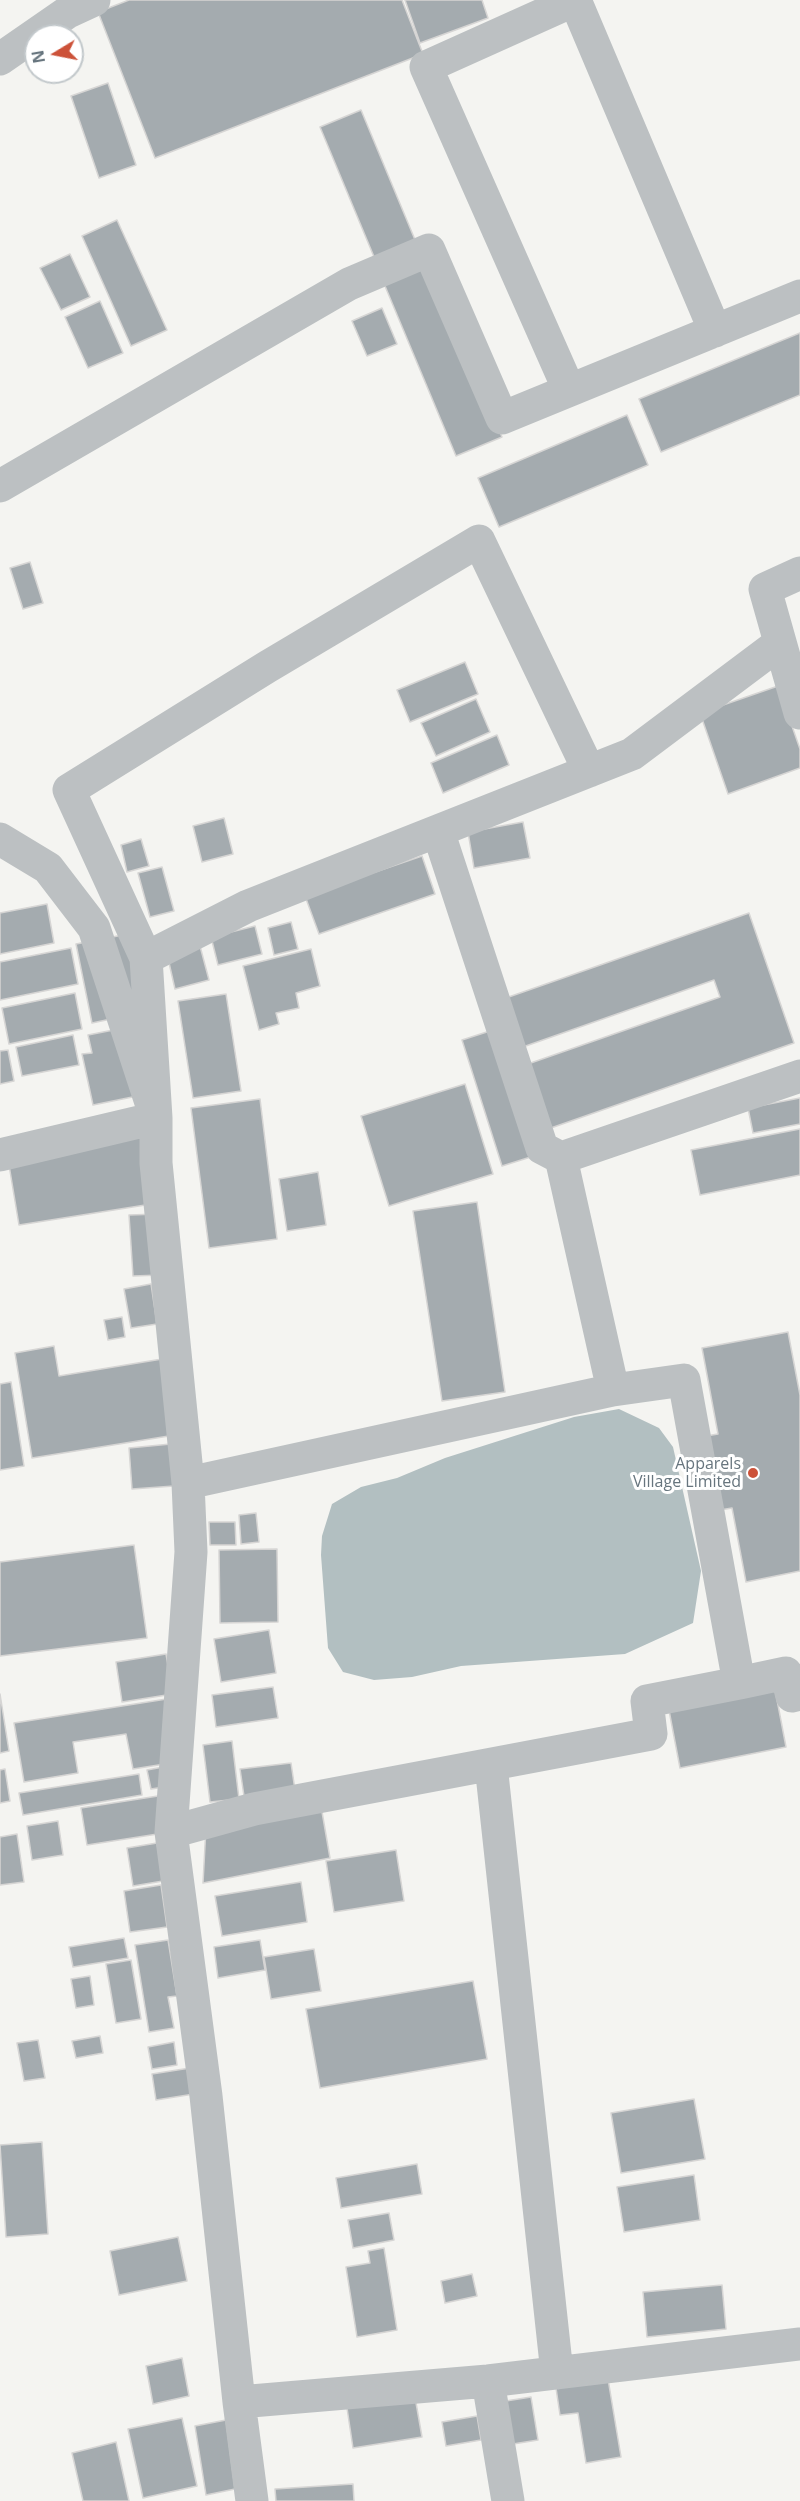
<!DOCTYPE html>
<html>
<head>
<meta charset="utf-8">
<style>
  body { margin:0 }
  #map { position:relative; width:800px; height:2501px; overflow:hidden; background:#f4f4f1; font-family:"Open Sans",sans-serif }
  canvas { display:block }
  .north { position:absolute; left:24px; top:24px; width:60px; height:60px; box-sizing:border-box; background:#fff; border:2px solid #c2c8cb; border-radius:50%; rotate:260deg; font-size:16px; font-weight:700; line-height:24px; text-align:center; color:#67757e }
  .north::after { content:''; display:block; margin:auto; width:21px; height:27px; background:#cc5239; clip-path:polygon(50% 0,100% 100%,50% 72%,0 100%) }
</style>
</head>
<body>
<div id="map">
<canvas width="800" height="2501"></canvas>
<div class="north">N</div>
</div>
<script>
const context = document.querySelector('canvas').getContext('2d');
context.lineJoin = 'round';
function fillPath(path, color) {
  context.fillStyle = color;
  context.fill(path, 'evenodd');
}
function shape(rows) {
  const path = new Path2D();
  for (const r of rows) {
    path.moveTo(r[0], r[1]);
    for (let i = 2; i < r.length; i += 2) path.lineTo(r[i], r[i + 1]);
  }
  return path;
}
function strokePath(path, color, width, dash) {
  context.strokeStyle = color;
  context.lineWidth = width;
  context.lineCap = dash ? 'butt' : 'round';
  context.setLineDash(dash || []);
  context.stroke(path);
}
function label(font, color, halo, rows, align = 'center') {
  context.font = font + ' "Open Sans",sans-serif';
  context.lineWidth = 6;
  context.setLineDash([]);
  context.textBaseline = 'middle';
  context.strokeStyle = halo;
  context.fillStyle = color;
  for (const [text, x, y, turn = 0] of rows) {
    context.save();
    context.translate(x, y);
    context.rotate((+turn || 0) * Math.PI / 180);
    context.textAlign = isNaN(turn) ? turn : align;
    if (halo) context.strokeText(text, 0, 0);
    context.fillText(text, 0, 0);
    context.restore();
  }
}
fillPath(shape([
  [619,1409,659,1428,673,1447,701,1571,693,1623,625,1654,461,1666,412,1677,374,1680,343,1672,328,1648,321,1555,322,1536,332,1504,361,1487,397,1478,445,1458,574,1417]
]), '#b2bfc1');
const building = shape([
  [129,0,402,0,423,54,155,158,98,12,129,0],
  [405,0,482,0,488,18,420,43,405,0],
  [108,83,136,165,99,178,71,96,108,83],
  [361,110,418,247,377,264,320,127,361,110],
  [117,220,167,330,131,346,82,236,117,220],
  [70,254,90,297,61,310,40,268,70,254],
  [425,255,502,437,456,456,380,274,425,255],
  [100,301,123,353,88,368,65,317,100,301],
  [382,308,397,344,367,356,352,321,382,308],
  [800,333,800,395,661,452,639,399,800,333],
  [627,415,648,465,499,527,478,478,627,415],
  [30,562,43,603,23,609,10,568,30,562],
  [465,662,478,694,410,722,397,690,465,662],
  [778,686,800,749,800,768,728,794,700,713,778,686],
  [476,699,490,732,436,756,421,723,476,699],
  [497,735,509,765,443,793,431,763,497,735],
  [224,818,233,854,202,862,193,826,224,818],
  [523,822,530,858,474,868,468,832,523,822],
  [141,839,149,866,127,872,121,845,141,839],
  [422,856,435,894,319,934,305,896,422,856],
  [162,867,174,911,150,917,138,873,162,867],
  [47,904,54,943,0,954,0,913,47,904],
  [749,913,794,1043,548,1129,525,1065,720,997,714,980,520,1048,503,999,749,913],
  [291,922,298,949,274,955,268,928,291,922],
  [255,926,262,954,218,965,211,937,255,926],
  [128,934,144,1012,92,1023,76,944,128,934],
  [200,946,209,980,175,989,167,954,200,946],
  [71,948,78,984,0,1000,0,962,71,948],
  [311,949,320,986,296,993,299,1008,276,1013,279,1024,259,1030,243,966,311,949],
  [75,993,82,1029,9,1044,2,1008,75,993],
  [226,994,241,1091,193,1098,178,1001,226,994],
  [144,1024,157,1092,93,1105,82,1054,92,1053,88,1035,144,1024],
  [496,1029,537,1155,502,1166,462,1040,496,1029],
  [73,1035,79,1065,22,1076,16,1047,73,1035],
  [8,1050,14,1081,0,1084,0,1051,8,1050],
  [465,1084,493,1174,389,1206,361,1116,465,1084],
  [800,1098,800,1124,753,1133,748,1108,800,1098],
  [260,1099,277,1239,209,1248,191,1108,260,1099],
  [800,1129,800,1175,700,1195,691,1150,800,1129],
  [147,1136,158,1203,19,1225,8,1159,147,1136],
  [318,1172,326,1225,287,1231,279,1179,318,1172],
  [477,1202,505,1392,442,1401,413,1211,477,1202],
  [159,1214,161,1275,133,1276,129,1215,159,1214],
  [151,1284,157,1324,131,1328,124,1289,151,1284],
  [122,1317,125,1337,108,1340,104,1320,122,1317],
  [788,1332,800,1395,800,1571,746,1582,732,1508,714,1511,700,1437,718,1434,702,1348,788,1332],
  [54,1346,59,1376,162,1359,175,1435,32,1458,15,1353,54,1346],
  [11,1382,24,1466,0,1470,0,1384,11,1382],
  [171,1444,174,1486,132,1489,129,1448,171,1444],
  [256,1513,259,1542,241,1544,239,1515,256,1513],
  [209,1522,235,1522,236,1545,210,1545,209,1522],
  [134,1545,147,1638,0,1656,0,1562,134,1545],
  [277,1549,278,1622,220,1623,219,1550,277,1549],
  [269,1630,276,1673,221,1682,214,1639,269,1630],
  [166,1654,173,1694,122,1702,116,1662,166,1654],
  [774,1684,786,1747,680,1768,668,1705,774,1684],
  [273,1687,278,1718,216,1727,212,1695,273,1687],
  [0,1694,9,1751,0,1753,0,1694],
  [173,1698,184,1761,133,1769,126,1734,73,1742,78,1773,24,1782,14,1723,173,1698],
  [232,1741,239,1799,210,1802,203,1745,232,1741],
  [291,1763,295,1790,244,1796,240,1769,291,1763],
  [174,1765,177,1785,151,1789,147,1770,174,1765],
  [5,1769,10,1801,0,1803,0,1770,5,1769],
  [139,1774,142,1795,23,1815,19,1793,139,1774],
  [158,1796,164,1833,87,1845,81,1808,158,1796],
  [321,1806,330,1858,203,1883,206,1827,321,1806],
  [58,1821,63,1855,32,1860,27,1826,58,1821],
  [17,1834,24,1882,0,1885,0,1837,17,1834],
  [157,1843,163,1881,133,1886,127,1848,157,1843],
  [396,1850,404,1901,334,1912,326,1861,396,1850],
  [301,1882,307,1922,222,1936,215,1896,301,1882],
  [161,1885,167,1927,130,1932,124,1891,161,1885],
  [124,1938,128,1958,73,1967,69,1947,124,1938],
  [168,1940,177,1996,168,1997,174,2028,149,2032,135,1945,168,1940],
  [260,1940,265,1970,218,1978,214,1947,260,1940],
  [314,1949,321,1991,271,1999,264,1957,314,1949],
  [131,1960,141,2019,116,2023,106,1964,131,1960],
  [90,1976,94,2005,76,2008,71,1979,90,1976],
  [473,1981,487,2059,320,2088,306,2009,473,1981],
  [100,2036,103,2053,76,2058,72,2041,100,2036],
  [38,2040,45,2078,24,2081,17,2043,38,2040],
  [174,2042,177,2065,152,2069,148,2047,174,2042],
  [190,2068,194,2094,156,2100,152,2074,190,2068],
  [694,2099,705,2159,621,2173,611,2113,694,2099],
  [42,2142,48,2234,6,2237,0,2145,42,2142],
  [417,2164,422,2194,341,2208,336,2178,417,2164],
  [694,2175,700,2220,624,2232,617,2187,694,2175],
  [389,2213,394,2240,353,2248,348,2220,389,2213],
  [178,2237,187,2281,119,2295,110,2251,178,2237],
  [384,2248,397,2330,357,2337,346,2267,370,2263,368,2251,384,2248],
  [472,2274,477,2296,445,2303,441,2281,472,2274],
  [722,2285,726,2329,647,2337,643,2292,722,2285],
  [182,2358,189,2396,153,2404,146,2366,182,2358],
  [608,2379,621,2457,586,2463,578,2413,560,2415,556,2388,608,2379],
  [415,2397,422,2437,353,2448,347,2408,415,2397],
  [531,2397,538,2440,513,2444,506,2401,531,2397],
  [477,2416,481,2440,446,2446,442,2422,477,2416],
  [182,2418,197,2486,143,2498,128,2429,182,2418],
  [226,2420,235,2489,206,2495,195,2426,226,2420],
  [116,2442,129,2501,83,2501,72,2453,116,2442],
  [353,2484,354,2501,276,2501,275,2489,353,2484]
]);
fillPath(building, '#a4abaf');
strokePath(building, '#d6d5d4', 1.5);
strokePath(shape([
  [575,0,715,331],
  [0,59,68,12,94,0],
  [569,390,426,67,575,0],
  [0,486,349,284,429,250,502,418,800,296],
  [800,573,765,589,800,713],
  [780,643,632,754,248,906,146,958,156,1118,156,1163,188,1483,191,1552,171,1832,254,1809,651,1734,647,1701,739,1683,684,1380,613,1390,561,1158,800,1076],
  [438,831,542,1148,561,1158],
  [0,839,48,868,94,928,156,1118,0,1155],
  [146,958,69,790,267,667,479,541,589,771],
  [188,1483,613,1390],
  [739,1683,786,1673,792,1696,800,1694],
  [491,1765,557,2373],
  [171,1832,206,2096,239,2402,488,2381,800,2344],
  [488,2381,508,2501],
  [239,2402,252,2501]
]), '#bcc0c2', 33);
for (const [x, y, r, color] of [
  [753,1473,6,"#cc5239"]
]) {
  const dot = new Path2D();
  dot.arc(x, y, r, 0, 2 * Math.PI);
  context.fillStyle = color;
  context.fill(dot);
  strokePath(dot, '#fff', 2);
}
label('16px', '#67757e', '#fff', [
  ["Apparels",741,1464],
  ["Village Limited",741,1482]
], 'right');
</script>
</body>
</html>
